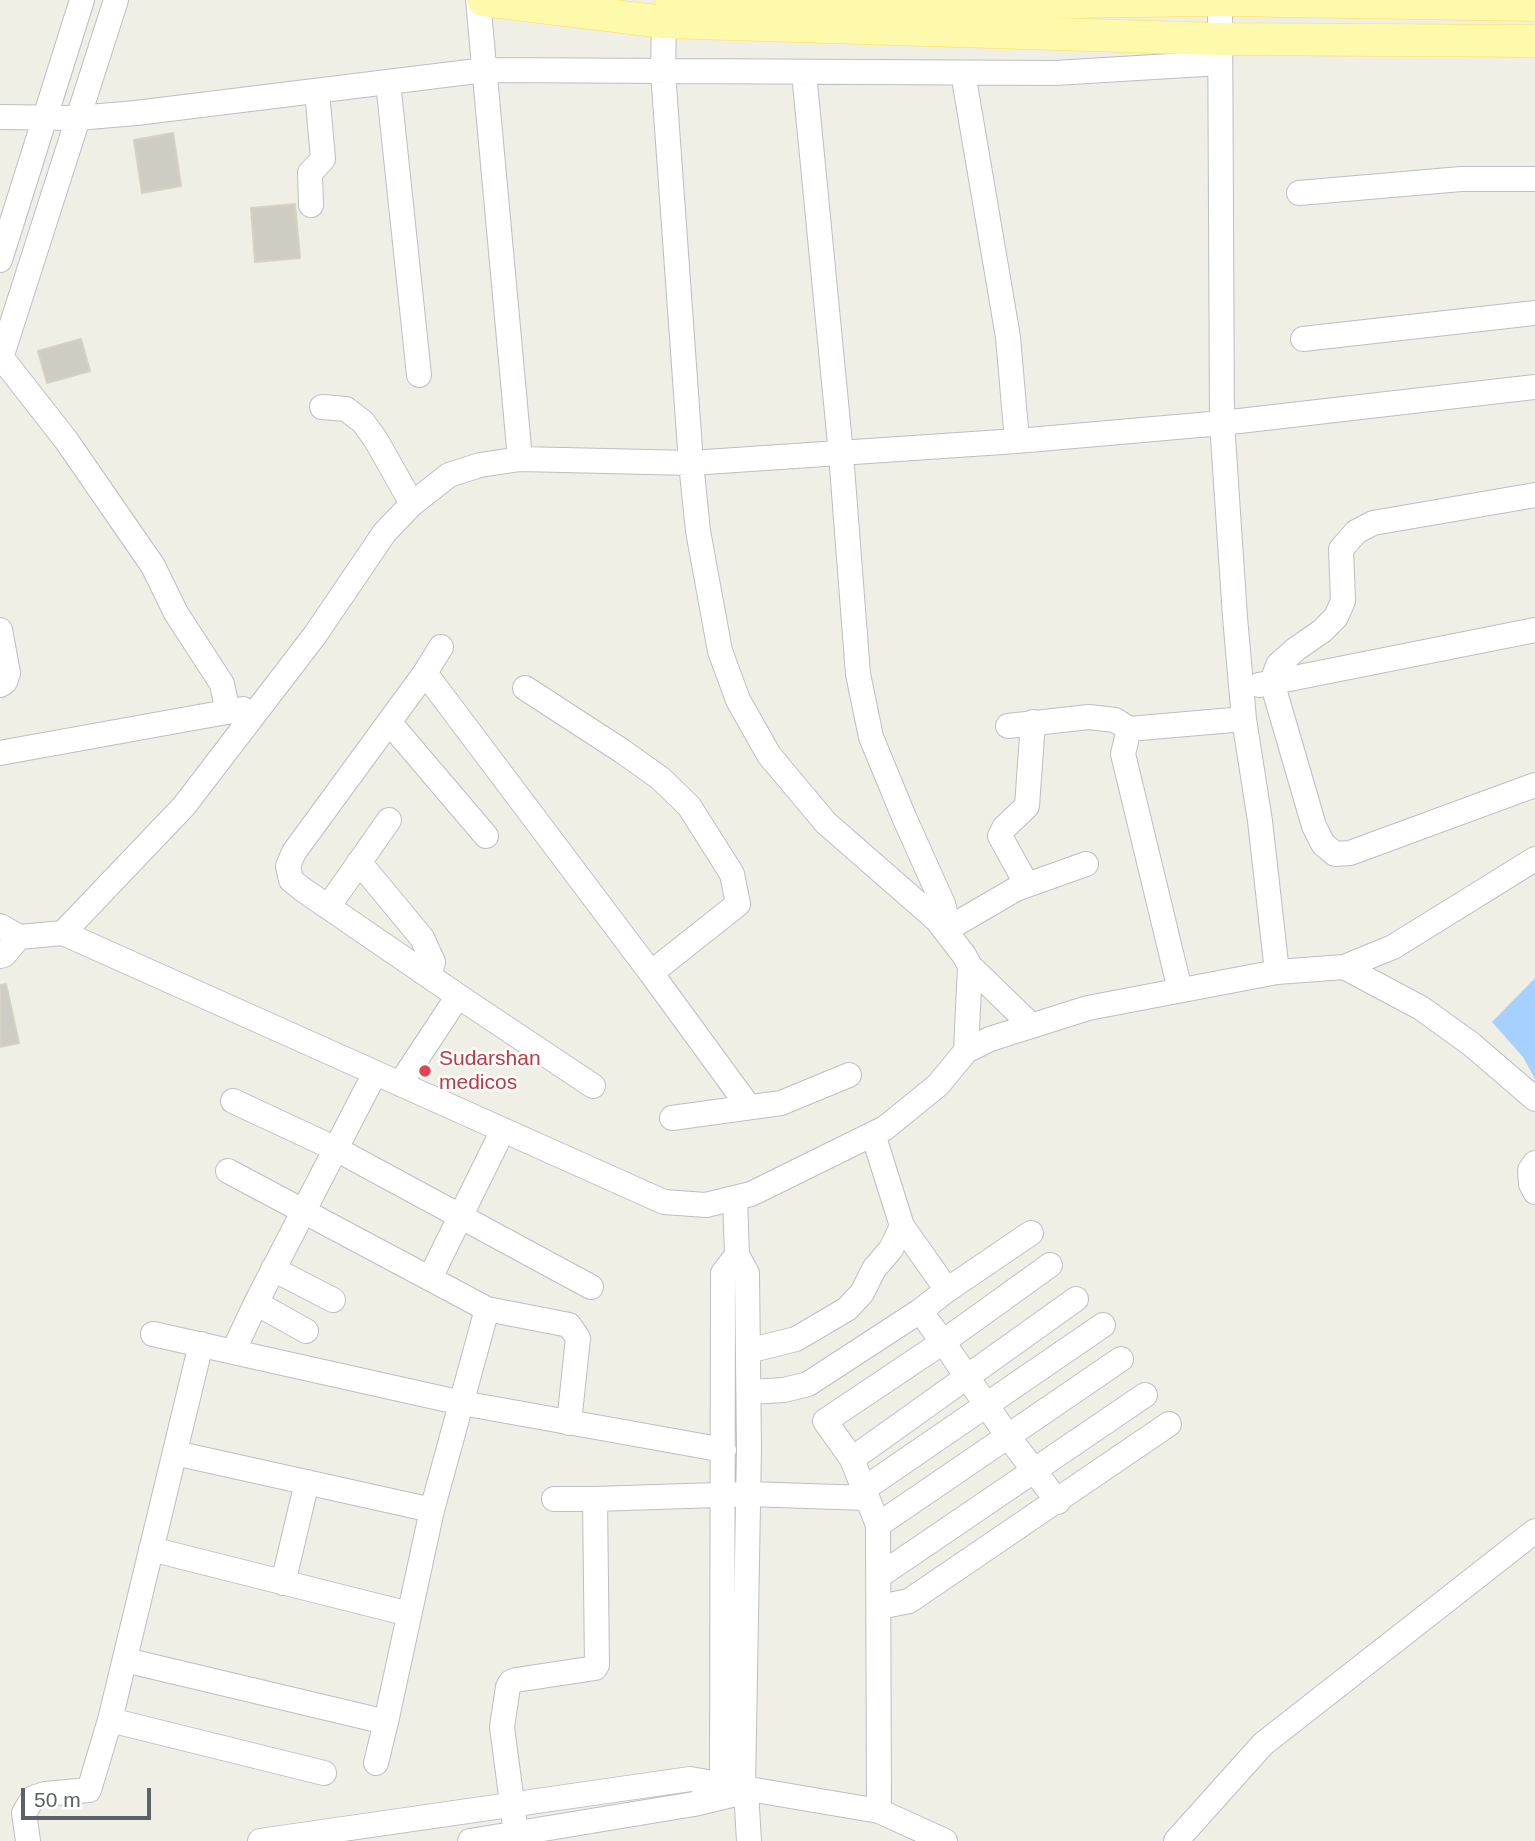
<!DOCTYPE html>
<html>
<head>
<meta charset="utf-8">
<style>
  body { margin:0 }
  #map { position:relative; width:1535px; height:1841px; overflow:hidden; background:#f0efe5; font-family:Arial,sans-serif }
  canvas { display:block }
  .scale { position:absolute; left:21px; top:1788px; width:130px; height:32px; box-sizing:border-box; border:4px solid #5c6067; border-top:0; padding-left:9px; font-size:21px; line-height:24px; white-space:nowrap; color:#5c6067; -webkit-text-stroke:5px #fff; paint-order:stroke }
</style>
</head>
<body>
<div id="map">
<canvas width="1535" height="1841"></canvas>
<div class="scale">50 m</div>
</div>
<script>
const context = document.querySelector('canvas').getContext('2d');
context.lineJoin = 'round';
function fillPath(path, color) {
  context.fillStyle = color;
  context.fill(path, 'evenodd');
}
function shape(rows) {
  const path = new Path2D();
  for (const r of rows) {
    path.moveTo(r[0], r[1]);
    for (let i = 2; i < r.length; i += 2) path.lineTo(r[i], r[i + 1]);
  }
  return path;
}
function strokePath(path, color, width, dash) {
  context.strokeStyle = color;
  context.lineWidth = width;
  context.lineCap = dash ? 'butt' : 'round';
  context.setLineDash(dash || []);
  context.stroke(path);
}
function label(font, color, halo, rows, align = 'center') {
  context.font = font + ' Arial,sans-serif';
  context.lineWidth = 5;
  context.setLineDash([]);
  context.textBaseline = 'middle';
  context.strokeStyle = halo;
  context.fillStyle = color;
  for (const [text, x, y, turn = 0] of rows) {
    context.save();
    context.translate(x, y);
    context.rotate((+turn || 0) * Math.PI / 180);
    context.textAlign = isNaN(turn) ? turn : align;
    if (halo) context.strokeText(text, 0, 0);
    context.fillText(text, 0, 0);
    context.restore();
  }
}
fillPath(shape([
  [1535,978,1535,1079,1523,1057,1492,1022]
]), '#a6d0ff');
const building = shape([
  [173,133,181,186,142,193,134,140,173,133],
  [295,204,300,258,255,262,251,208,295,204],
  [81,339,90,371,47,383,38,351,81,339],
  [6,984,19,1043,0,1047,0,985,6,984]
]);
fillPath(building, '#ceccc3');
strokePath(building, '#d6d1c2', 2);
const minor = shape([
  [478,0,520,459],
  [1220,0,1222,423,1235,617,1244,719,1260,821,1277,972],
  [664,22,663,72,691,463,698,531,720,651,738,700,769,755,826,823,937,920,964,955,970,966,1032,1026],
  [804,73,841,454,858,674,871,737,904,817,943,904,950,931],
  [963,73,1008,337,1017,441],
  [388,82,419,375],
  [0,117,77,118,136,113,485,70,1055,73,1220,63],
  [1299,193,1461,179,1535,179],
  [311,205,310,173,323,159,317,91],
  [0,260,82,0],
  [1303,339,1535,313],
  [1,357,66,440,153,566,176,613,222,684,228,712],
  [0,361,116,0],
  [322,407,346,409,363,422,376,440,412,504],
  [1535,495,1373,523,1356,532,1341,549,1343,601,1336,617,1322,631,1296,649,1278,665,1272,682,1314,826,1323,844,1335,854,1350,853,1535,785],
  [0,630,8,673,5,682,0,685],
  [425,673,651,973],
  [1259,685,1535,630],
  [525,688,622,751,660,778,689,806,732,874,738,904,651,973,749,1107],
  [389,722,486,836],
  [1008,726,1089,717,1115,720,1129,729,1244,719],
  [1129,729,1123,754,1180,990],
  [0,753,243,709],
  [359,862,422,938,433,962,429,976],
  [1027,885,1000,836,1004,828,1027,806,1033,722],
  [328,907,389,820],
  [0,926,19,937],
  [949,928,1016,889,1086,864],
  [63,933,184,806,315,635,385,532,412,504,449,475,480,465,520,459,691,463,1017,441,1222,423,1535,387],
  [0,956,4,955,19,937,63,933,664,1202,706,1205,751,1194,885,1128,938,1085,966,1051,990,1039,1088,1008,1277,972,1344,967,1393,947,1535,859],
  [1344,967,1421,1008,1471,1044,1535,1099],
  [458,996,593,1086],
  [966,1051,970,966],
  [400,1084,458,996,302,889,291,880,288,866,294,852,425,673,441,647],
  [233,1101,336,1149,591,1287],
  [672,1118,781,1103,849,1075],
  [1535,1163,1530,1170,1531,1184,1535,1192],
  [228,1171,487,1309,569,1325,578,1338,569,1423],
  [735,1198,737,1255,747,1273,749,1448,743,1787],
  [902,1226,947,1290,920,1311,943,1342,1050,1265],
  [273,1269,333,1300],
  [430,1278,503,1130],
  [947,1290,1031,1233],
  [256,1303,306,1331],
  [153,1334,462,1403,724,1450],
  [201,1344,110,1720,324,1773],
  [748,1351,796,1339,847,1309,862,1293,874,1269,891,1249,902,1226,873,1134],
  [233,1352,256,1303,375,1073],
  [749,1392,784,1390,808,1384,920,1311],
  [175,1453,432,1510],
  [852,1459,1076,1299],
  [864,1489,1103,1325],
  [554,1499,595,1499],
  [878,1525,1121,1359],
  [151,1549,409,1614],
  [879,1576,1145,1395],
  [283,1583,307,1482],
  [880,1607,909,1601,1169,1424],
  [125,1660,386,1722,432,1510,487,1309],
  [376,1763,386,1722],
  [722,1784,723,1273,737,1255],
  [746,1791,749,1841],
  [879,1811,878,1525,852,1459,825,1421,943,1342,1007,1435,1058,1502],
  [28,1841,24,1813,33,1798,45,1794,89,1790,110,1720],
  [260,1841,690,1779,879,1811,945,1841],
  [470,1841,694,1804,744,1792],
  [517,1841,502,1727,508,1687,511,1682,516,1680,595,1668,597,1665,595,1499,748,1494,867,1498],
  [1176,1841,1263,1744,1535,1531]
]);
const major = shape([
  [483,0,664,22,1220,39,1535,41],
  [671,0,915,4,1216,0],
  [1222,0,1535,5]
]);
strokePath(minor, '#bcbec5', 26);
strokePath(major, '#ffde4f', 33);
strokePath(minor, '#fff', 24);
strokePath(major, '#fff9ab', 32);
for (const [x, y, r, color] of [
  [425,1071,7,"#e0444e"]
]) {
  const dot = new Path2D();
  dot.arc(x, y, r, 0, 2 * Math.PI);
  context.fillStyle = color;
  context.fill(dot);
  strokePath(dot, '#fff', 2.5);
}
label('21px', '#be3a42', '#fff', [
  ["Sudarshan",439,1059],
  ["medicos",439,1083]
], 'left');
</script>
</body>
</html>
